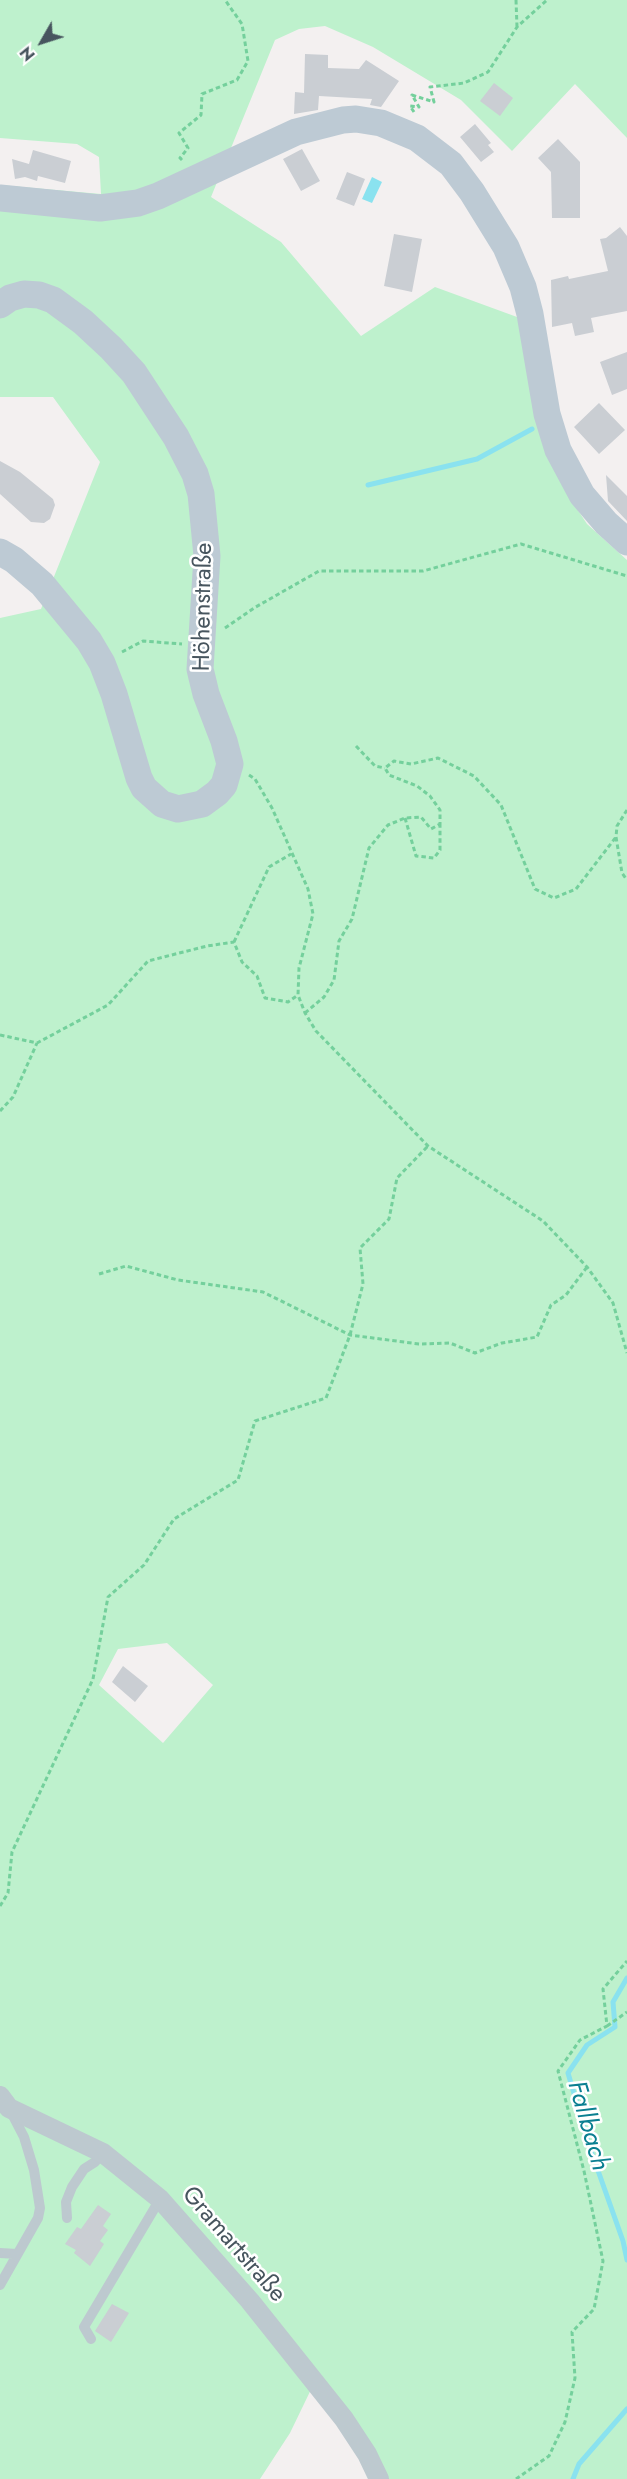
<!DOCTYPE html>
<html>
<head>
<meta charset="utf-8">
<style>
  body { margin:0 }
  #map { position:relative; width:627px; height:2479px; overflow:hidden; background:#f3f0f0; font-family:Jost,sans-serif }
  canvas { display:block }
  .north { position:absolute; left:12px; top:12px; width:60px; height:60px; -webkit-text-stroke:4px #fff; paint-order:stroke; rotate:231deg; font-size:16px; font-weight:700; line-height:24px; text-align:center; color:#47555e }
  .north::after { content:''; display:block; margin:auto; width:21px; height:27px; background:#47555e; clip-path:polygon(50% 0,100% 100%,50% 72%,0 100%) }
</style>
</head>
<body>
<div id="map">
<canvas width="627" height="2479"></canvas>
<div class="north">N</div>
</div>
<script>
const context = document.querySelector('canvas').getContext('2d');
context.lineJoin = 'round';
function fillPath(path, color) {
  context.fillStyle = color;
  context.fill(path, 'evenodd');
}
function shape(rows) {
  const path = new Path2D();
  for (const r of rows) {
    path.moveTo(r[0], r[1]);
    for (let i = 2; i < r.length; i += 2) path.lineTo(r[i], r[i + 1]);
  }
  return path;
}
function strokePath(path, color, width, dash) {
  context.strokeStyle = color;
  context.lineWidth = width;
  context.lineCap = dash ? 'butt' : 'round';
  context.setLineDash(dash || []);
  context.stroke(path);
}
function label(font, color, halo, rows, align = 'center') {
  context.font = font + ' Jost,sans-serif';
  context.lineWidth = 5;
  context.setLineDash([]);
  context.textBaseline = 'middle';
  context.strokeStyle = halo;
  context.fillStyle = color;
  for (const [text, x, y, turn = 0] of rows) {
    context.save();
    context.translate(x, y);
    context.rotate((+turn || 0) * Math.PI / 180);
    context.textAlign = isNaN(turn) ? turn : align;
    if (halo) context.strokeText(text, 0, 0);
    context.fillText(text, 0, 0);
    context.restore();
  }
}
fillPath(shape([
  [0,0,627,0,627,138,575,84,512,151,461,100,373,47,325,26,299,29,275,40,211,197,281,242,361,336,435,287,517,317,566,492,587,524,627,560,627,2479,389,2479,376,2452,318,2375,290,2433,260,2479,0,2479,0,618,41,609,100,462,53,397,0,397,0,185,101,194,99,157,77,144,0,138],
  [167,1643,213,1685,163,1743,99,1685,118,1649]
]), '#bef1cd');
fillPath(shape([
  [372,177,382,182,372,203,362,199]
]), '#8ae2ef');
strokePath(shape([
  [368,485,477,459,532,429],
  [627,1978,613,2002,615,2027,587,2045,568,2073,590,2148,623,2241,627,2260],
  [573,2479,579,2464,627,2409]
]), '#8ae2ef', 5);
fillPath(shape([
  [305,54,328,55,328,68,359,69,366,60,399,81,381,107,370,105,372,99,319,96,318,110,294,114,295,92,304,93],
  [494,83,513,98,500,116,480,101],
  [475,124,491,143,488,145,494,152,481,162,460,137],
  [558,139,580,162,580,218,552,218,551,172,538,158],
  [302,149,320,181,301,191,283,159],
  [33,150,71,161,65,183,38,176,37,181,25,177,15,179,12,159,29,164],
  [347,172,365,179,354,206,336,199],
  [620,227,627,236,627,311,591,318,594,332,575,336,572,323,552,327,551,280,568,276,569,279,608,271,600,239,606,238],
  [394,234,422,239,412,292,384,286],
  [627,352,627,389,612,395,600,362],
  [599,403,625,430,599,454,574,427],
  [0,461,20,472,53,499,55,505,50,519,44,523,31,522,0,494],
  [606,475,627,496,627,521,608,501],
  [123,1666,148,1686,135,1702,112,1682],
  [98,2205,111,2214,103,2226,108,2230,100,2241,104,2244,90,2266,74,2253,76,2250,65,2244,77,2227,81,2229],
  [112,2304,129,2313,111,2342,95,2331]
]), '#caced3');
strokePath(shape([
  [516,0,517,27],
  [414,112,410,106,419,107,412,95,434,102,430,87,464,83,488,72,517,27,547,0],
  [182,160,180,158,188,148,179,133,201,115,202,94,237,80,248,61,242,24,225,0],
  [225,628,254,608,319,571,423,571,521,544,627,576],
  [122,652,143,641,182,644],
  [356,746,375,766,385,768],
  [249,775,255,779,272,808,308,889,313,914,299,968,298,995,305,1013,316,1031,428,1146,543,1221,587,1267,613,1303,627,1353],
  [627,810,617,826,616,837,622,873,627,880],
  [405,818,416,856,434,858,440,850,440,824],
  [234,942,269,867,291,854],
  [305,1013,324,997,334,980,339,941,352,919,369,848,388,825,405,818,421,817,431,829,440,824,440,810,430,796,417,786,389,775,385,768,394,761,411,764,438,758,474,776,501,805,535,889,554,898,576,889,616,837],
  [0,1035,37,1043,108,1005,148,961,207,946,234,942,242,962,257,976,265,998,288,1002,298,995],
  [0,1111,13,1097,37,1043],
  [99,1274,126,1266,178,1280,263,1292,350,1335,419,1344,450,1343,475,1353,502,1343,537,1337,551,1305,566,1295,587,1267],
  [0,1906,8,1893,12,1852,93,1679,108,1597,144,1565,174,1519,238,1480,255,1421,326,1398,350,1335,363,1284,360,1248,389,1219,397,1178,428,1146],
  [607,2026,627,2012],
  [516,2479,549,2456,565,2422,575,2378,572,2332,594,2309,603,2261,584,2171,558,2071,580,2040,607,2026,603,1989,627,1961]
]), '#74d09c', 3, [4.5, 3]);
strokePath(shape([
  [67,2218,66,2202,72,2187,84,2169,95,2162,103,2153],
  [0,2253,17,2254],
  [0,2285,38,2218,40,2208,34,2170,24,2137,10,2110],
  [91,2339,84,2327,160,2199]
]), '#bdc9cf', 10);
strokePath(shape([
  [0,2096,9,2108,103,2153,160,2199,250,2301,344,2419,367,2454,379,2479]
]), '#bdc9cf', 20);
strokePath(shape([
  [0,198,100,208,138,203,158,196,296,132,343,120,356,119,381,123,417,138,451,164,472,192,506,247,523,287,530,314,547,414,558,450,582,495,606,523,627,542],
  [0,305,10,298,24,294,39,295,53,300,83,322,111,348,134,373,176,437,195,474,201,494,207,556,200,669,206,694,224,741,230,764,224,785,217,793,202,804,178,809,162,804,144,788,139,778,114,694,102,663,89,641,42,584,14,560,0,552]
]), '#bdcad4', 27);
label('24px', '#47555e', '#fff', [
  ["Höhenstraße",204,607,-89],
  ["Gramartstraße",233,2245,49]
]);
label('italic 26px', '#0a7f91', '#fff', [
  ["Fallbach",587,2126,74]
]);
</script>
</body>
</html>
